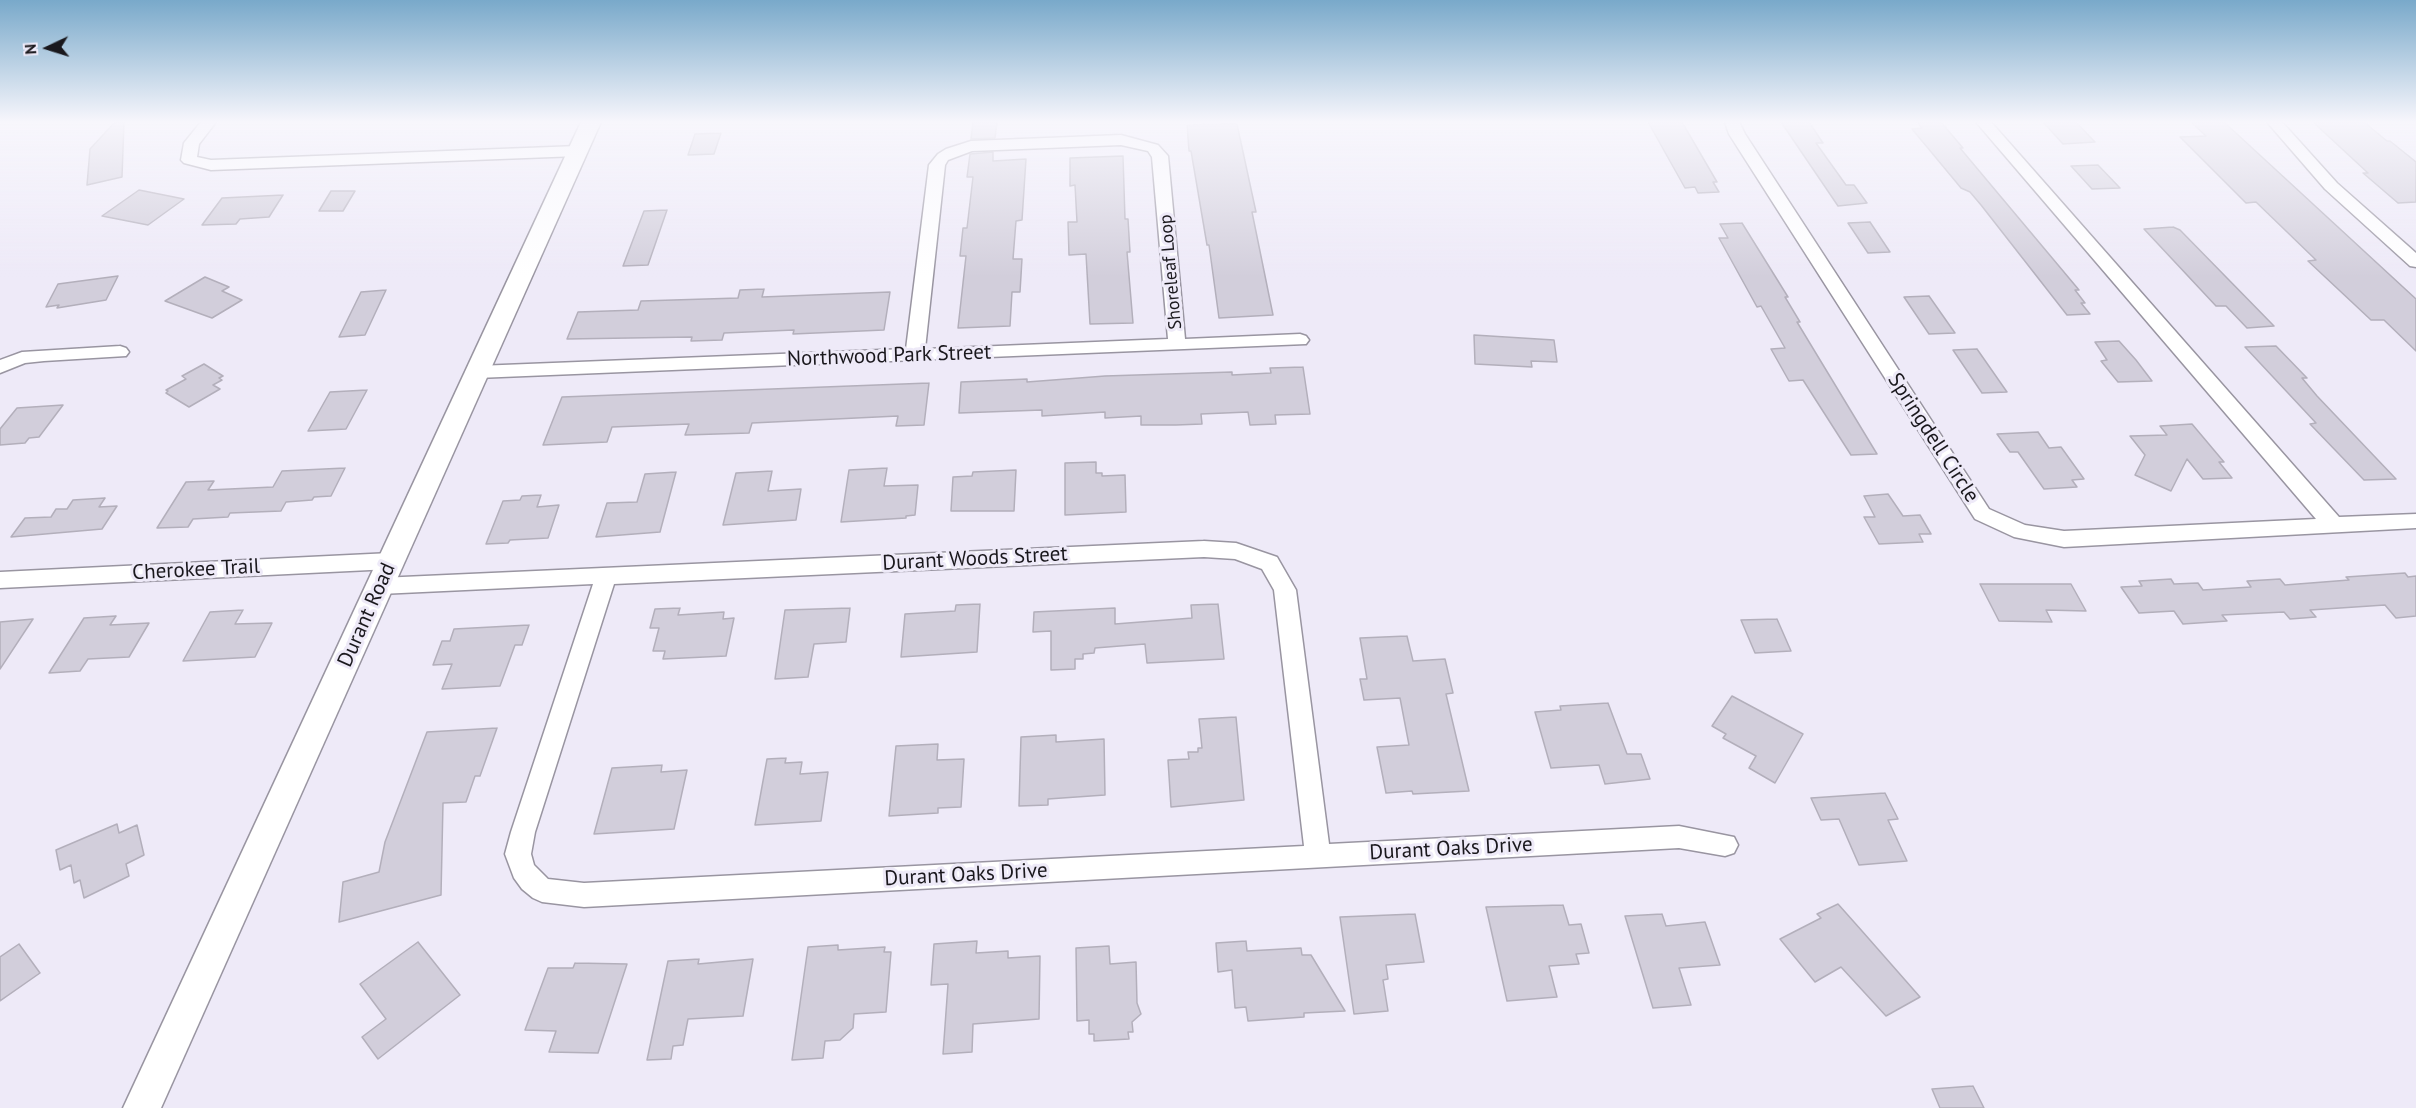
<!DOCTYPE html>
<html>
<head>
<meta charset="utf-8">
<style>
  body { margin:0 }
  #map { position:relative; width:2416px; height:1108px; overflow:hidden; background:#eeeaf8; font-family:"PT Sans",sans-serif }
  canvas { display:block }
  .north { position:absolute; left:18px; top:18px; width:60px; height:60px; -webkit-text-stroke:4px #eeeaf8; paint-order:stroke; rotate:266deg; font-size:16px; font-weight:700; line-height:24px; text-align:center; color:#1a181d }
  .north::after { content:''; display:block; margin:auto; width:21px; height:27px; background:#1a181d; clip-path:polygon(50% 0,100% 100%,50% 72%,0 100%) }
</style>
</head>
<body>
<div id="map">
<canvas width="2416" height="1108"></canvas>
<div class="north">N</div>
</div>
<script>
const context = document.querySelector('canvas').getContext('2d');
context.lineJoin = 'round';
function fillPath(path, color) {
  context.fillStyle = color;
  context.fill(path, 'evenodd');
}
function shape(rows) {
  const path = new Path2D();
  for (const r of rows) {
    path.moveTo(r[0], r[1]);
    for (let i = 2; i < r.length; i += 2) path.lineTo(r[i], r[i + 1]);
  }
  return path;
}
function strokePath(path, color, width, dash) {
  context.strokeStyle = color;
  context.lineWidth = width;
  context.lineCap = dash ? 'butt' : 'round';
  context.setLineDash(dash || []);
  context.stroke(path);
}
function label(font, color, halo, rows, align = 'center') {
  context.font = font + ' "PT Sans",sans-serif';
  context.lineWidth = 6;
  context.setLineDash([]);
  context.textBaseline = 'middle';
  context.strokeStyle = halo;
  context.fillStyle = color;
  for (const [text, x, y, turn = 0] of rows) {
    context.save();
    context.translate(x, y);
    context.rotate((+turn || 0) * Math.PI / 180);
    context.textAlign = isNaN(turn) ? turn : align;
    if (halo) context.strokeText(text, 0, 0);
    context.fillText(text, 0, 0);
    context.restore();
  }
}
const building = shape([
  [115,122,124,122,122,177,87,185,90,149,115,122],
  [973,122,997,122,995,138,971,139,973,122],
  [1648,122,1682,122,1717,182,1713,182,1719,192,1698,193,1695,187,1685,188,1648,122],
  [1781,122,1809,122,1823,143,1816,143,1846,185,1854,185,1867,203,1838,206,1781,122],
  [1917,122,1941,122,1963,148,1960,148,2079,290,2075,290,2085,303,2081,303,2090,314,2067,315,1981,205,1970,192,1961,188,1912,129,1922,128,1917,122],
  [2043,122,2076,122,2095,142,2063,144,2043,122],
  [2191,122,2224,122,2416,299,2416,351,2384,320,2371,320,2308,261,2316,260,2256,202,2246,203,2180,137,2206,136,2191,122],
  [2313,122,2364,122,2387,141,2390,141,2416,162,2416,202,2398,203,2363,173,2368,173,2313,122],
  [1237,124,1256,212,1252,212,1273,315,1219,318,1209,245,1207,245,1191,151,1189,151,1187,125,1237,124],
  [721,133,714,154,688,155,695,134,721,133],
  [993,152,993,161,1026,159,1022,220,1016,221,1013,259,1022,259,1020,292,1012,292,1010,326,958,328,966,256,960,256,963,228,967,228,973,177,967,177,970,154,993,152],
  [1123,156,1125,219,1128,219,1130,252,1127,252,1133,323,1090,324,1086,254,1069,255,1068,222,1077,222,1075,185,1070,186,1070,158,1123,156],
  [2098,165,2120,188,2092,189,2071,166,2098,165],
  [139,190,184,199,148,225,102,216,139,190],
  [331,191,355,191,343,211,319,211,331,191],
  [283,195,269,217,240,219,236,224,202,225,222,198,283,195],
  [667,210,648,265,623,266,644,211,667,210],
  [1870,222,1890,252,1868,253,1848,223,1870,222],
  [1742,223,1788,297,1785,297,1800,322,1797,322,1877,454,1851,455,1803,380,1789,381,1771,349,1785,348,1761,306,1757,307,1719,238,1728,238,1720,224,1742,223],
  [2173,227,2180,230,2274,326,2247,328,2226,306,2216,306,2144,229,2173,227],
  [118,276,106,300,57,308,59,305,46,307,58,284,118,276],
  [205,277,229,287,222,291,242,300,212,318,165,301,205,277],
  [764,289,762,297,890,292,884,330,793,334,794,330,724,333,722,340,691,341,692,337,567,339,578,312,638,310,641,301,738,298,740,290,764,289],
  [386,290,365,335,339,337,361,292,386,290],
  [1929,296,1955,333,1929,334,1904,297,1929,296],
  [1474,335,1554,340,1557,362,1531,361,1532,367,1475,364,1474,335],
  [2119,341,2136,360,2152,381,2118,382,2101,361,2107,360,2095,342,2119,341],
  [2276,346,2307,378,2302,378,2317,396,2396,479,2364,480,2310,424,2316,423,2245,347,2276,346],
  [1977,349,2007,392,1982,393,1953,350,1977,349],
  [204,364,223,376,219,378,222,380,213,385,220,389,189,407,166,393,168,391,166,390,186,379,182,376,204,364],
  [1303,367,1310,414,1275,415,1276,424,1250,425,1248,412,1201,414,1202,424,1176,425,1141,425,1141,416,1105,418,1105,412,1042,416,1042,410,959,413,961,382,1027,379,1027,382,1105,376,1232,372,1232,375,1271,373,1270,368,1303,367],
  [929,383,924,425,896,426,898,416,752,423,749,433,685,435,689,424,612,427,607,442,543,445,562,397,929,383],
  [367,390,346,429,308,431,330,392,367,390],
  [63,405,39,437,29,438,25,443,0,445,0,429,17,408,63,405],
  [2192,424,2224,462,2219,462,2232,478,2203,479,2187,459,2171,491,2135,475,2145,455,2130,436,2167,435,2160,426,2192,424],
  [2038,432,2049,448,2061,447,2084,479,2072,480,2077,487,2044,489,2018,452,2010,452,1997,434,2038,432],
  [1096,462,1096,473,1102,473,1102,476,1125,475,1126,512,1065,515,1065,463,1096,462],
  [345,468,331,496,314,497,312,500,286,502,281,511,230,513,228,517,193,519,188,527,157,528,186,482,214,481,208,490,273,487,282,471,345,468],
  [887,468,884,486,918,485,915,515,906,516,906,518,841,522,849,470,887,468],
  [1016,470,1014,511,951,511,953,477,972,476,973,472,1016,470],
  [772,471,768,491,801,489,796,520,723,525,736,473,772,471],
  [676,472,660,532,596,537,607,503,637,502,645,474,676,472],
  [1888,494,1903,516,1920,515,1931,534,1919,534,1923,542,1879,544,1864,517,1875,517,1864,496,1888,494],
  [541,495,537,507,559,505,548,538,510,540,508,543,486,544,503,501,520,500,522,496,541,495],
  [105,498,99,507,117,506,102,529,11,537,25,518,51,517,56,509,67,509,73,500,105,498],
  [2405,573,2408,577,2416,576,2416,616,2396,618,2385,605,2310,610,2316,617,2290,619,2284,612,2222,615,2227,621,2183,624,2174,611,2139,613,2121,587,2142,586,2139,581,2171,579,2174,584,2198,583,2203,590,2251,587,2247,581,2280,579,2285,585,2349,580,2346,577,2405,573],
  [1980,584,2071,584,2086,611,2046,610,2052,622,1999,621,1980,584],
  [980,604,977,652,901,657,905,614,955,611,956,605,980,604],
  [1218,604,1224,659,1147,663,1145,644,1095,648,1094,653,1083,654,1083,659,1075,659,1075,669,1051,670,1051,631,1033,632,1034,612,1115,608,1115,624,1192,618,1191,605,1218,604],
  [680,608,678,615,724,612,723,619,734,618,726,656,663,659,665,651,653,651,659,628,650,628,655,609,680,608],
  [850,608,846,642,814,644,808,677,775,679,785,610,850,608],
  [243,610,235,624,272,623,255,657,183,661,210,612,243,610],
  [116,616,110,625,149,623,129,657,88,659,80,671,49,673,84,618,116,616],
  [33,619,0,669,0,622,33,619],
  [1777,619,1791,651,1755,653,1741,620,1777,619],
  [529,625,522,645,515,645,500,686,442,689,452,664,433,665,442,641,450,641,454,629,529,625],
  [1407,636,1413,661,1445,659,1453,693,1446,694,1469,791,1413,794,1412,791,1386,793,1377,747,1409,745,1400,698,1364,700,1360,679,1367,679,1360,638,1407,636],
  [1732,696,1803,734,1775,783,1749,768,1756,756,1723,738,1726,734,1712,726,1732,696],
  [1608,703,1627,754,1641,754,1650,779,1605,784,1599,765,1551,768,1535,712,1561,710,1560,706,1608,703],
  [1236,717,1244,800,1171,807,1168,760,1189,759,1188,752,1198,752,1198,748,1202,748,1199,719,1236,717],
  [497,728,480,776,475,776,466,802,443,803,441,895,339,922,343,882,379,872,385,842,427,732,497,728],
  [1056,735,1056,742,1104,739,1105,795,1048,799,1048,805,1019,806,1021,737,1056,735],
  [938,744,937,760,964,759,961,807,938,808,938,813,889,816,896,746,938,744],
  [786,758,785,763,802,762,800,774,828,772,821,821,755,825,767,759,786,758],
  [662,765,661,772,687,770,674,829,594,834,612,768,662,765],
  [1885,793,1898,819,1888,820,1907,861,1859,865,1839,819,1821,820,1811,798,1885,793],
  [117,824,119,833,137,825,144,855,126,864,129,876,84,898,80,880,74,883,71,865,60,870,56,850,117,824],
  [1838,904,1862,931,1920,997,1886,1016,1841,967,1815,982,1780,939,1821,918,1817,914,1838,904],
  [1563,905,1569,925,1581,924,1589,953,1576,954,1579,964,1549,966,1557,997,1507,1001,1486,907,1563,905],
  [1415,914,1424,962,1386,965,1388,979,1383,980,1388,1011,1354,1014,1340,917,1415,914],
  [1662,914,1666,926,1705,922,1720,965,1679,968,1691,1005,1653,1008,1625,916,1662,914],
  [977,941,976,953,1008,951,1008,958,1040,956,1039,1019,973,1024,972,1052,943,1054,948,984,931,985,934,944,977,941],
  [1246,941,1247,951,1301,948,1302,955,1311,955,1345,1011,1304,1013,1304,1017,1248,1021,1246,1007,1235,1008,1232,970,1218,972,1216,943,1246,941],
  [418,942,460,995,378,1059,362,1037,386,1019,360,984,418,942],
  [19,944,40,973,0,1001,0,957,19,944],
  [838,945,838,950,885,947,884,952,891,952,886,1012,854,1014,853,1028,840,1040,825,1041,823,1058,792,1060,808,947,838,945],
  [1109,946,1110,964,1136,962,1137,1003,1141,1014,1132,1022,1133,1032,1128,1032,1129,1039,1094,1041,1094,1034,1089,1034,1089,1020,1077,1021,1076,948,1109,946],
  [699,959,698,964,753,959,743,1016,688,1019,683,1045,673,1046,671,1059,647,1060,668,961,699,959],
  [575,963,627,964,598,1053,549,1052,556,1031,525,1030,548,968,573,968,575,963],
  [1973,1086,1984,1108,1940,1108,1932,1089,1973,1086]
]);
fillPath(building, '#d2cedb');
strokePath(building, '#b3afbb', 1.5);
const minor = shape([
  [201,122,216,122,199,144,197,157,211,160,578,146,586,151,578,156,211,170,184,163,181,160,184,143,201,122],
  [1725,122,1739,122,1745,134,1989,509,2025,525,2064,531,2316,519,1976,122,1991,122,2339,517,2416,514,2416,528,2064,547,2014,537,1975,519,1729,134,1725,122],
  [2267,122,2282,122,2337,183,2416,253,2416,267,2410,266,2325,189,2267,122],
  [1121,135,1158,145,1168,156,1185,339,1300,334,1306,336,1309,340,1306,344,477,378,470,376,468,372,470,368,477,366,906,349,929,165,938,154,946,149,971,141,1121,135],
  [1121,145,1148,151,1152,157,1168,339,925,349,945,165,948,160,972,151,1121,145],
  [120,346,126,348,129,352,126,356,44,361,25,363,0,373,0,360,22,352,120,346],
  [1204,541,1236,543,1277,557,1296,590,1329,844,1679,826,1734,837,1738,845,1734,853,1725,856,1679,848,584,907,542,902,533,898,522,889,514,878,505,854,511,832,593,584,380,594,372,592,369,586,372,580,380,578,1204,541],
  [1204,557,1235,559,1262,569,1274,590,1304,846,584,883,548,879,534,865,531,854,535,832,614,584,1204,557],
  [391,553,398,555,402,561,398,567,391,569,0,588,0,572,391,553]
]);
const tertiary = shape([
  [581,122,601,122,161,1108,123,1108,581,122]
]);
strokePath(minor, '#9995a1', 3);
strokePath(tertiary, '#9995a1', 3);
fillPath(minor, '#fff');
fillPath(tertiary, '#fff');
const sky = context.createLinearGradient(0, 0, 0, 277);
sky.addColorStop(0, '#79a9ca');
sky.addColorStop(0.44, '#f7f6fc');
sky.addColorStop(1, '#f7f6fc00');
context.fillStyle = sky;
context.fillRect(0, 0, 2416, 277);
label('18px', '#1a181d', '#eeeaf8', [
  ["Shoreleaf Loop",1171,272,-95]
]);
label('21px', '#1a181d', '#eeeaf8', [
  ["Northwood Park Street",889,356,-2],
  ["Springdell Circle",1933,438,57],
  ["Durant Woods Street",975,559,-3],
  ["Cherokee Trail",196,570,-3],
  ["Durant Road",367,615,-66],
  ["Durant Oaks Drive",1451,849,-3],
  ["Durant Oaks Drive",966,875,-3]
]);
</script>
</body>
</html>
